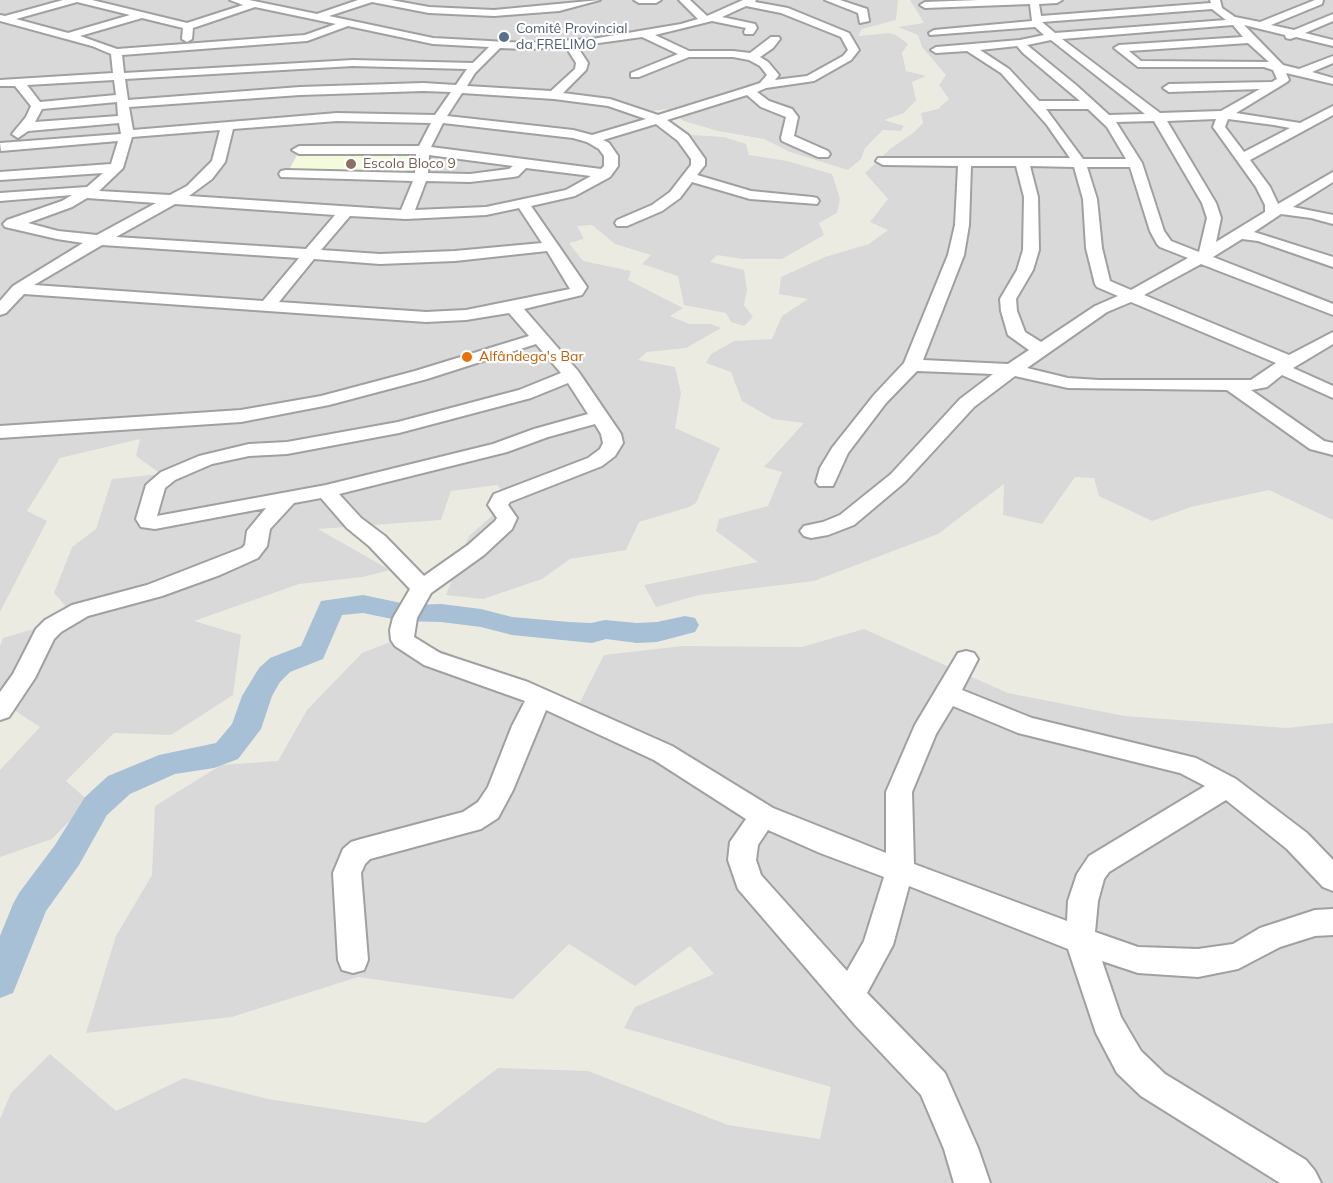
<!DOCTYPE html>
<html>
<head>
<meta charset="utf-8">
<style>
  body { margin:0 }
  canvas { display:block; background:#ecebe2 }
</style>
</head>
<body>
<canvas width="1333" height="1183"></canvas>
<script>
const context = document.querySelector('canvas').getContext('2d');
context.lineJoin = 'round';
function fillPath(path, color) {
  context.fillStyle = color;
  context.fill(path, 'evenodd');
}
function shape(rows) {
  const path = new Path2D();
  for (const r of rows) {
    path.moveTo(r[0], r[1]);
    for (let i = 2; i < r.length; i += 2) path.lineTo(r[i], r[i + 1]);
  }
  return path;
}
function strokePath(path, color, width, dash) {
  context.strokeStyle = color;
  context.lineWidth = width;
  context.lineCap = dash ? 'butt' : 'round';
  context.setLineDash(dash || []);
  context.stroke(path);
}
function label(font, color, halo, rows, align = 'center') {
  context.font = font + ' Mulish,sans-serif';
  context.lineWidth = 4.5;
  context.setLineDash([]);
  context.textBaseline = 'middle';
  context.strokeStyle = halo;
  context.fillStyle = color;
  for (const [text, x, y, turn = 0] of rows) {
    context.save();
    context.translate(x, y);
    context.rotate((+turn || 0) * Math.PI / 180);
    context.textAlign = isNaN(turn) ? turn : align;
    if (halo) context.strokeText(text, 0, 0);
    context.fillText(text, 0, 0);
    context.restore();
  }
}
fillPath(shape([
  [0,0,898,0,896,20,862,29,858,36,889,33,896,35,908,44,902,53,906,71,926,76,912,82,916,100,904,113,884,120,904,126,901,131,883,130,865,148,861,159,848,170,790,152,764,139,718,131,684,121,666,109,653,111,691,135,724,137,746,144,749,155,787,161,832,174,840,199,837,213,819,223,824,235,782,259,743,259,717,255,710,262,744,270,747,290,744,305,753,317,744,326,731,322,726,313,684,305,678,276,642,264,651,255,615,244,592,225,577,226,584,239,569,243,583,261,631,271,628,280,683,308,670,316,689,324,711,324,721,328,686,348,647,352,638,360,675,367,681,393,675,428,720,448,696,503,689,507,639,522,626,550,570,559,542,579,483,599,446,595,469,536,511,499,497,485,451,491,441,520,318,529,390,570,363,577,299,584,194,621,241,635,233,695,171,735,114,733,66,781,89,801,52,839,0,857,0,770,40,727,0,701,0,646,3,638,75,617,54,593,72,547,96,529,112,479,161,474,136,456,140,439,60,458,27,511,47,521,0,612],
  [910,0,1333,0,1333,520,1269,490,1191,507,1152,521,1099,496,1094,478,1075,477,1042,524,1003,515,1004,484,938,534,814,581,699,595,656,607,644,585,758,562,716,531,719,519,768,506,782,472,764,467,804,423,773,419,742,401,731,372,706,363,711,354,734,341,772,339,782,316,808,299,779,294,781,277,825,257,869,244,888,230,870,222,888,199,865,173,890,149,913,133,923,123,921,113,938,109,949,99,939,85,946,75,922,47,918,35,898,27,924,23],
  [864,629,1008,693,1125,716,1286,728,1333,723,1333,1183,0,1183,0,1119,11,1093,50,1054,116,1111,184,1078,268,1099,426,1123,498,1068,588,1071,728,1125,820,1139,831,1087,624,1028,635,1007,714,974,690,946,635,986,569,944,513,999,358,977,232,1017,86,1033,116,936,152,875,155,806,221,765,278,761,307,710,362,653,406,636,578,706,604,655,682,646,802,647]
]), '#dad9d9');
fillPath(shape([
  [300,149,415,150,405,178,285,178]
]), '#f4fbdc');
fillPath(shape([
  [363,595,411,605,441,604,481,609,512,617,569,622,591,623,605,620,637,623,657,622,685,616,695,618,699,625,695,632,657,642,637,643,606,639,592,643,512,635,481,627,441,622,402,621,363,613,342,615,323,659,290,672,280,682,272,696,261,729,238,759,214,768,175,774,130,794,107,815,79,865,46,911,13,993,0,998,0,936,13,904,19,893,55,845,85,797,108,776,159,755,216,743,232,724,242,696,259,668,270,658,301,646,321,601,363,595]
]), '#a7c0d6');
const minor = shape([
  [63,0,92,0,187,23,243,5,230,0,249,0,317,14,358,0,391,0,429,7,494,10,600,0,559,11,494,16,429,13,372,2,329,16,433,38,526,43,592,39,681,24,698,19,679,0,690,0,707,16,743,0,756,0,755,2,788,8,849,33,859,50,851,60,814,81,766,88,757,92,769,101,792,109,798,117,794,136,828,151,830,154,828,157,818,157,782,141,781,138,786,117,761,107,747,95,667,120,688,135,705,159,705,165,697,175,751,191,812,197,817,198,819,201,817,204,750,199,692,182,680,198,662,211,627,226,617,226,615,223,617,220,652,205,670,192,691,165,691,159,678,141,656,124,603,140,609,143,618,156,618,166,610,177,575,196,531,206,587,287,582,295,524,309,578,371,621,434,623,443,615,456,602,466,510,502,508,505,517,518,512,529,484,555,431,593,417,618,414,637,440,653,528,682,672,746,773,808,886,853,886,792,915,725,958,653,966,651,974,653,978,659,962,690,1032,718,1196,758,1236,779,1307,833,1333,860,1333,891,1323,887,1287,849,1226,800,1109,872,1104,879,1098,901,1095,932,1138,947,1198,949,1233,944,1260,928,1315,910,1333,909,1333,935,1315,936,1280,947,1238,969,1198,977,1138,973,1102,961,1121,1017,1141,1051,1165,1074,1306,1160,1315,1171,1321,1183,1280,1183,1141,1096,1117,1073,1096,1033,1068,949,909,886,893,945,867,993,945,1073,978,1148,990,1183,954,1183,944,1149,921,1095,855,1025,738,889,728,860,730,842,746,819,654,760,546,710,513,790,498,818,481,829,370,859,365,864,361,873,368,960,364,970,353,973,342,970,338,960,333,873,343,849,351,842,361,839,463,812,478,802,488,787,512,726,525,701,424,665,395,646,391,640,390,630,393,618,410,589,369,546,347,528,321,498,294,503,270,529,267,546,258,558,220,575,162,596,88,616,61,632,54,639,35,678,9,717,0,720,0,692,13,674,36,629,45,620,72,605,147,585,242,548,245,545,247,531,266,508,155,529,141,527,136,519,146,485,161,472,199,456,249,444,287,442,398,422,519,390,561,373,536,344,427,379,329,405,241,422,0,438,0,426,241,410,321,396,415,371,529,336,509,313,466,320,426,322,24,294,6,313,0,315,0,301,13,286,83,243,57,239,5,227,3,224,7,220,62,201,72,195,0,201,0,193,87,187,103,173,0,180,0,172,111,164,118,141,1,151,0,143,121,134,119,123,28,131,18,138,12,134,26,117,31,106,15,86,0,86,0,80,113,73,111,54,92,46,0,21,0,15,5,16,63,0],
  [77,2,130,15,68,33,16,19,77,2],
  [746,6,781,13,841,37,848,50,843,56,807,76,775,80,779,75,768,62,760,57,773,48,780,39,779,37,771,37,750,53,733,51,689,51,655,35,712,21,746,28,744,32,745,34,753,34,757,28,755,24,722,17,746,6],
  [255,7,336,24,305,35,117,49,80,36,142,18,183,28,182,39,187,42,192,39,193,28,255,7],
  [348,26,433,44,489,47,473,63,353,60,124,73,122,55,307,41,348,26],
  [642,37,678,54,631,73,631,77,639,77,689,57,733,57,749,60,760,66,767,75,760,83,745,88,658,115,610,99,563,93,586,70,588,63,577,46,642,37],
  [566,47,576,63,575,69,551,91,467,86,475,73,500,48,526,49,566,47],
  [353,66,467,69,456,85,423,83,300,87,128,100,125,79,353,66],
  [114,80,116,95,40,102,27,85,114,80],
  [423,91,451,92,435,115,337,113,133,130,129,107,300,95,423,91],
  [462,93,554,99,608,106,646,119,592,135,573,130,447,116,462,93],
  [117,102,118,116,35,122,42,109,117,102],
  [337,121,431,123,419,146,299,146,292,150,299,154,416,154,415,173,286,170,281,171,279,174,281,177,413,181,401,210,189,196,212,179,225,162,233,129,337,121],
  [443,123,573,138,587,142,599,149,604,156,604,166,601,169,431,147,443,123],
  [220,130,212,161,187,186,170,195,99,191,123,168,132,137,220,130],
  [429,155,513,166,509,169,470,174,428,173,429,155],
  [526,168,591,176,566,190,486,207,415,210,426,181,470,182,513,177,518,176,526,168],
  [87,198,156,203,97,235,58,231,28,223,72,207,87,198],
  [175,204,335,215,306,249,116,237,175,204],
  [519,208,542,243,455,251,380,254,321,250,350,216,406,219,486,215,519,208],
  [102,245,299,258,263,301,34,285,102,245],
  [547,251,570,289,466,310,426,312,279,302,314,259,380,264,455,261,547,251],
  [568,383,588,414,534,429,493,444,326,485,157,516,165,488,175,480,212,464,249,456,287,454,399,433,531,398,568,383],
  [595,424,601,434,603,443,600,449,588,458,494,494,488,505,497,518,495,521,468,545,424,576,385,536,361,518,339,494,507,452,548,437,595,424],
  [953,706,1018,733,1180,773,1205,786,1089,856,1077,874,1068,901,1067,921,914,864,912,792,936,734,953,706],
  [768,830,820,853,884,877,864,941,847,971,761,875,756,860,758,845,768,830],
  [634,0,661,0,656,3,639,3,634,0],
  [825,0,840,0,867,9,869,21,860,23,858,13,825,0],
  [979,0,1062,0,1057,3,1039,4,1041,16,1211,3,1210,0,1220,0,1222,8,1235,17,1260,22,1315,0,1323,0,1322,4,1271,25,1294,30,1333,14,1333,21,1305,33,1333,40,1333,46,1296,37,1290,39,1286,38,1285,35,1244,25,1283,65,1299,69,1333,56,1333,63,1312,72,1333,78,1333,84,1286,73,1289,80,1287,82,1236,113,1300,123,1333,106,1333,115,1250,160,1270,187,1278,204,1333,172,1333,182,1293,207,1333,215,1333,224,1311,218,1281,214,1254,232,1333,257,1333,267,1258,241,1242,239,1213,257,1333,304,1333,315,1201,264,1144,295,1289,355,1333,332,1333,344,1293,368,1333,386,1333,398,1282,375,1267,387,1251,390,1324,441,1333,443,1333,455,1310,449,1227,390,1068,388,1015,376,974,407,905,482,854,525,828,535,811,538,804,536,800,531,804,526,823,522,840,515,891,474,960,399,993,374,917,371,886,403,848,453,833,486,819,486,816,482,820,468,832,448,874,395,904,363,948,255,955,225,958,166,883,165,876,161,878,158,1070,158,1047,125,1001,73,967,51,936,53,931,50,936,47,1020,40,1044,35,1035,27,930,35,929,33,934,30,1032,21,1030,4,925,8,920,5,925,2,979,0],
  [1212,9,1226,20,1055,33,1042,22,1212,9],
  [1233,25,1243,37,1119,45,1114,48,1138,67,1264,67,1273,70,1277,79,1272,82,1169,84,1163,88,1169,92,1260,89,1221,111,1160,113,1062,39,1233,25],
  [1051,40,1145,114,1109,115,1076,85,1027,45,1051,40],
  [1248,43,1269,62,1141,61,1129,51,1248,43],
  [1017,46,1023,53,1080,101,1039,101,1009,69,980,50,1017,46],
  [1046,109,1088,109,1107,127,1126,159,1083,159,1046,109],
  [1216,119,1213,127,1256,187,1265,205,1265,212,1216,242,1221,218,1216,203,1167,121,1216,119],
  [1228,119,1274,125,1290,128,1244,152,1225,127,1228,119],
  [1154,121,1202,203,1207,218,1199,252,1171,241,1164,231,1142,163,1116,122,1154,121],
  [971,166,1016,166,1024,197,1023,250,1017,270,1000,299,1001,311,1008,335,1029,350,1008,364,923,360,964,255,969,225,971,166],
  [1030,166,1074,167,1083,199,1086,248,1095,284,1097,287,1118,296,1095,306,1041,342,1025,332,1017,311,1016,299,1033,270,1039,250,1038,197,1030,166],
  [1087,167,1130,167,1150,231,1157,244,1160,247,1188,258,1131,290,1110,281,1102,248,1097,199,1087,167],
  [1131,302,1276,363,1251,380,1099,380,1068,378,1027,368,1107,312,1131,302]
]);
strokePath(minor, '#a0a0a0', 4);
fillPath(minor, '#fff');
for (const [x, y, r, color] of [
  [504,37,6,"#5c6f8a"],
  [351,164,6,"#8d6e63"],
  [467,357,6,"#e8710a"]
]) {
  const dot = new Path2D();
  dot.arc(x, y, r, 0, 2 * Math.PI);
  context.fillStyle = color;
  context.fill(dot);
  strokePath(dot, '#fff', 2);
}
label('14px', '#4e5e75', '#fff', [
  ["Comitê Provincial",516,29],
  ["da FRELIMO",516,45]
], 'left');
label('14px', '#785e54', '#fff', [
  ["Escola Bloco 9",363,164]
], 'left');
label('14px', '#c56008', '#fff', [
  ["Alfândega's Bar",479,357]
], 'left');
</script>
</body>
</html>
